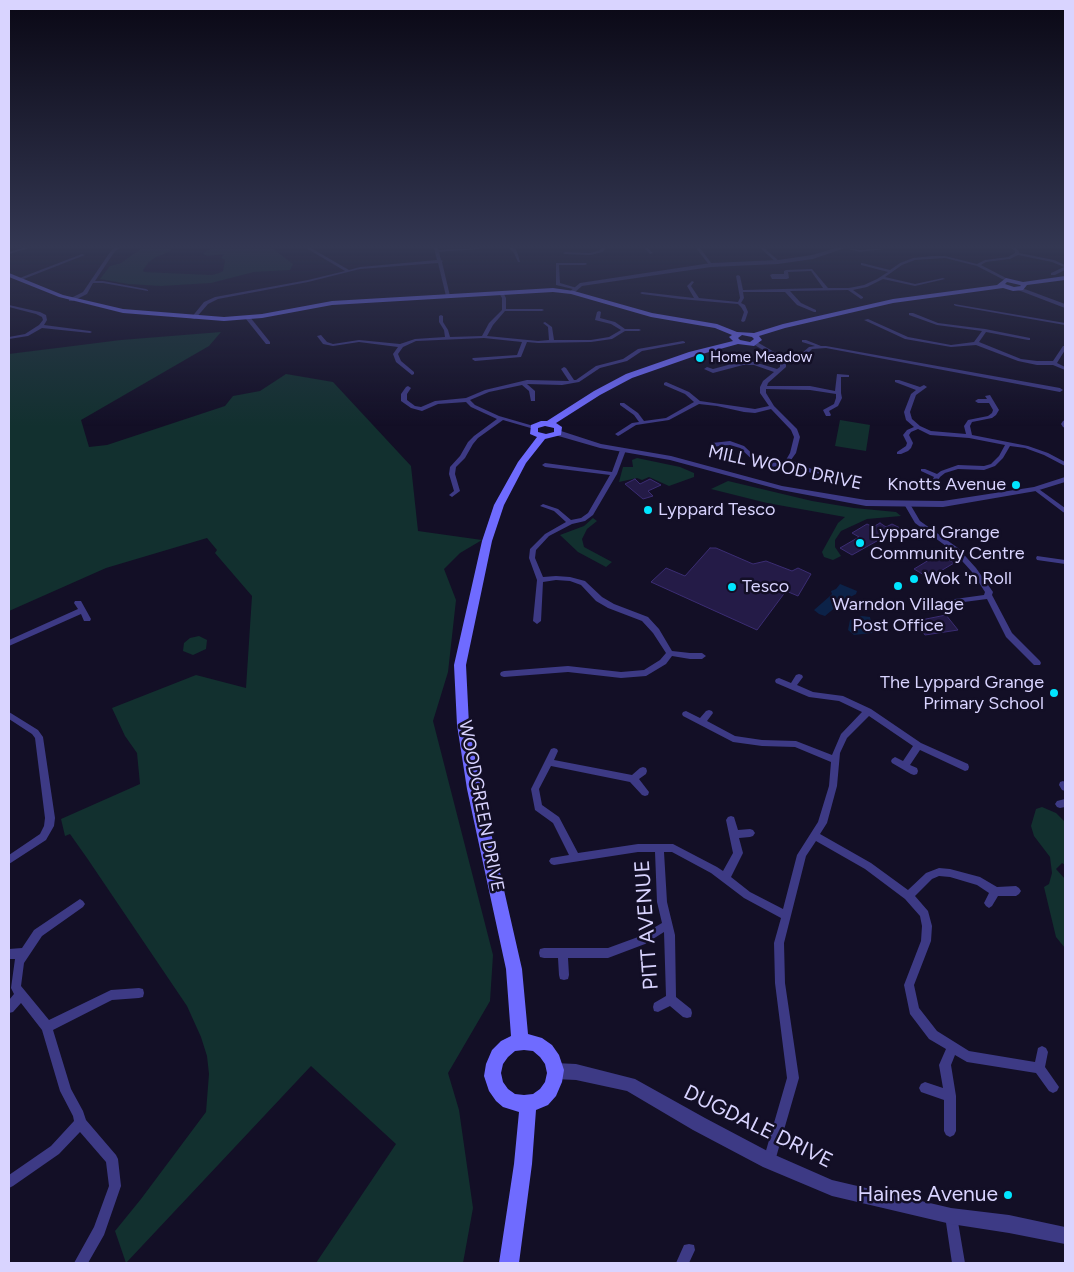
<!DOCTYPE html>
<html>
<head>
<meta charset="utf-8">
<style>
  body { margin:0 }
  #map { position:relative; width:1074px; height:1272px; overflow:hidden; background:#130f26; font-family:Figtree,sans-serif }
  canvas { display:block }
  .frame { position:absolute; inset:0; border:10px solid #d9d4ff; pointer-events:none }
</style>
</head>
<body>
<div id="map">
<canvas width="1074" height="1272"></canvas>
<div class="frame"></div>
</div>
<script>
const context = document.querySelector('canvas').getContext('2d');
context.lineJoin = 'round';
function fillPath(path, color) {
  context.fillStyle = color;
  context.fill(path, 'evenodd');
}
function shape(rows) {
  const path = new Path2D();
  for (const r of rows) {
    path.moveTo(r[0], r[1]);
    for (let i = 2; i < r.length; i += 2) path.lineTo(r[i], r[i + 1]);
  }
  return path;
}
function strokePath(path, color, width, dash) {
  context.strokeStyle = color;
  context.lineWidth = width;
  context.lineCap = dash ? 'butt' : 'round';
  context.setLineDash(dash || []);
  context.stroke(path);
}
function label(font, color, halo, rows, align = 'center') {
  context.font = font + ' Figtree,sans-serif';
  context.lineWidth = 5;
  context.setLineDash([]);
  context.textBaseline = 'middle';
  context.strokeStyle = halo;
  context.fillStyle = color;
  for (const [text, x, y, turn = 0] of rows) {
    context.save();
    context.translate(x, y);
    context.rotate((+turn || 0) * Math.PI / 180);
    context.textAlign = isNaN(turn) ? turn : align;
    if (halo) context.strokeText(text, 0, 0);
    context.fillText(text, 0, 0);
    context.restore();
  }
}
fillPath(shape([
  [142,248,170,248,171,251,156,257,149,262,143,270,144,272,212,275,219,273,223,271,225,260,221,258,224,254,207,256,203,253,212,248,272,248,293,264,290,270,254,272,211,283,161,286,128,284,100,279,110,266,121,263],
  [221,332,209,346,81,420,89,447,107,445,225,406,233,396,260,391,286,374,333,382,411,466,418,531,482,540,460,553,444,569,456,600,448,672,433,721,493,955,490,1001,448,1073,459,1110,473,1208,463,1263,316,1263,396,1144,311,1066,126,1263,115,1231,141,1199,206,1112,209,1074,207,1056,201,1037,187,1006,87,858,70,834,65,836,61,819,140,784,137,753,125,736,112,708,196,675,246,688,252,596,215,553,217,550,207,538,106,568,9,611,9,354,121,340],
  [840,420,870,425,866,451,835,446],
  [637,458,680,467,694,473,694,477,669,486,649,477,642,480,637,478,619,482,623,467,633,467,632,460],
  [728,481,812,501,854,508,896,512,901,516,867,519,841,531,835,540,835,547,841,556,833,560,824,557,822,552,838,523,845,517,767,503,711,489],
  [593,518,597,521,587,529,582,539,584,547,612,562,606,567,578,552,560,535,584,526],
  [199,636,207,640,206,649,193,655,183,651,184,643,190,638],
  [1042,807,1056,813,1064,821,1065,826,1065,865,1062,863,1056,869,1065,879,1065,948,1056,937,1044,887,1049,884,1052,873,1050,857,1034,836,1031,826,1036,809]
]), '#12302f');
fillPath(shape([
  [840,584,857,591,856,594,843,601,825,616,819,614,814,610,830,596,832,594,831,591,836,589],
  [862,616,870,617,873,630,872,633,854,635,848,630,850,620]
]), '#0c2248');
const building = shape([
  [635,479,640,484,650,479,661,485,648,491,653,496,643,499,625,484,635,479],
  [880,523,886,527,892,524,900,528,852,555,840,548,859,537,852,533,867,524,873,527,880,523],
  [710,548,716,548,753,564,766,561,792,571,798,568,811,574,798,596,786,591,757,630,651,582,666,568,685,576,710,548],
  [939,554,954,563,929,578,914,569,939,554],
  [946,615,958,630,925,635,916,621,946,615]
]);
fillPath(building, '#241b47');
strokePath(building, '#3b2d73', 1);
fillPath(shape([
  [22,248,29,248,9,254,9,252,22,248],
  [114,248,119,248,113,254,95,281,103,281,146,289,148,290,148,291,103,283,93,283,87,294,73,301,69,301,69,299,83,292,110,252,114,248],
  [306,248,311,248,349,270,360,267,437,260,434,248,438,248,438,250,480,248,478,249,439,252,441,260,443,261,442,262,450,296,448,297,446,296,438,263,360,269,308,282,218,299,208,304,195,319,191,318,204,302,215,297,308,280,345,271,306,248],
  [509,248,514,248,517,251,520,262,518,262,514,253,509,248],
  [601,248,605,248,603,252,590,255,565,254,563,253,565,252,590,253,600,250,601,248],
  [644,248,648,248,653,253,650,254,644,248],
  [696,248,700,248,712,264,712,266,710,266,696,248],
  [760,248,764,248,779,261,779,263,777,263,760,248],
  [846,248,860,250,892,248,860,252,846,248],
  [1011,248,1016,248,1019,251,1019,253,1054,260,1065,265,1065,270,1055,275,1051,275,1051,273,1064,267,1052,262,1018,255,1010,259,986,262,981,265,1008,279,1008,281,1006,281,977,266,945,258,915,260,902,265,885,277,915,284,943,278,945,279,915,286,883,279,867,287,853,290,863,297,863,298,861,299,848,290,790,291,801,303,816,310,816,312,814,312,797,305,785,292,743,292,744,298,741,303,745,305,748,312,745,321,743,322,741,321,744,312,741,307,738,304,680,299,642,294,640,293,642,292,694,298,687,286,692,281,694,282,691,286,699,298,738,302,740,298,736,276,738,275,740,276,743,290,823,288,811,271,788,272,789,278,787,279,772,279,770,275,772,274,784,274,784,271,786,270,812,269,828,288,849,288,864,285,877,279,888,272,861,265,861,263,862,263,890,270,900,263,913,258,932,256,945,256,977,264,985,260,1008,257,1015,253,1015,251,1011,248],
  [82,254,85,255,21,280,17,279,82,254],
  [556,263,586,263,587,264,585,265,559,265,560,283,577,288,577,290,556,285,556,263],
  [499,292,503,292,506,298,506,309,542,309,544,310,542,311,505,311,493,325,487,336,538,341,549,340,548,327,543,323,545,322,552,327,554,340,591,340,609,337,621,330,611,324,595,320,597,312,599,311,601,312,600,318,615,322,625,329,639,329,641,330,639,331,625,331,612,339,591,342,538,343,527,342,521,357,475,361,472,359,473,358,517,355,522,342,484,338,416,341,403,347,398,354,401,361,414,372,414,374,412,375,396,362,393,354,398,347,359,342,333,346,323,344,317,336,321,335,327,342,333,344,359,340,400,344,415,339,445,337,444,330,439,322,439,316,441,315,443,316,443,322,448,330,450,337,482,336,489,323,502,310,502,298,499,293,499,292],
  [954,304,1065,323,1065,325,956,306,954,305,954,304],
  [9,305,40,312,46,315,47,320,44,325,90,331,92,332,90,333,42,328,28,336,9,339,9,337,25,334,39,325,43,320,42,317,36,314,9,307,9,305],
  [909,313,913,313,938,323,985,329,1030,338,1030,340,1028,340,986,332,979,342,1021,359,1037,361,1053,361,1063,346,1065,346,1065,350,1057,363,1065,367,1065,370,1053,365,1037,365,1018,361,976,345,951,347,905,339,864,320,868,319,908,337,951,345,974,342,982,331,937,325,909,315,909,313],
  [246,317,250,317,270,342,270,344,266,344,246,319,246,317],
  [802,340,806,340,821,346,826,346,1060,388,1063,390,1060,392,826,348,812,349,805,356,796,359,783,359,786,363,786,367,768,383,767,386,810,386,835,391,837,374,849,375,849,377,841,377,841,393,842,398,838,406,829,411,831,415,830,416,826,416,823,410,834,404,836,398,836,394,810,390,766,389,766,393,774,406,797,429,800,437,796,453,791,460,814,470,832,472,832,474,811,473,788,463,781,466,769,467,759,465,757,464,740,448,730,445,712,447,709,445,712,443,730,441,744,446,761,462,769,463,780,462,786,460,790,453,794,437,791,430,771,409,755,413,744,412,717,406,699,404,669,420,636,425,620,435,618,436,615,434,632,423,639,422,634,415,620,405,620,403,624,403,638,413,644,421,666,418,694,402,685,394,664,385,664,383,666,382,689,392,700,401,755,409,769,406,760,393,760,387,763,381,774,372,754,365,743,365,713,373,704,369,707,367,713,369,743,361,754,362,777,369,780,367,780,363,778,359,753,344,753,342,757,342,781,356,801,354,809,347,815,346,802,342,802,340],
  [683,341,685,342,685,343,642,351,627,361,600,368,579,382,562,385,527,384,535,391,535,401,531,401,529,391,522,385,489,392,470,400,475,405,499,416,537,427,534,429,503,420,478,438,473,444,465,458,456,467,455,474,460,491,452,497,449,495,454,491,449,474,450,467,460,456,468,442,474,436,497,419,471,407,466,402,438,404,422,411,411,408,401,401,401,394,406,387,408,386,411,388,407,394,407,400,415,406,421,407,435,401,466,398,485,390,527,380,569,381,561,369,564,367,566,368,574,380,576,380,596,366,623,359,638,349,683,341],
  [895,380,899,380,920,387,924,385,927,387,916,395,910,412,912,419,920,426,931,431,966,434,964,426,968,420,988,416,992,413,993,410,989,403,978,403,975,401,978,399,987,399,985,396,990,395,999,410,996,415,992,418,972,422,970,426,972,435,1028,446,1048,453,1065,462,1065,466,1044,455,1025,448,1010,446,1003,458,995,466,984,470,958,469,945,473,940,477,936,484,932,484,931,483,934,477,921,471,921,469,925,469,937,474,941,471,958,465,984,466,991,464,999,456,1005,445,969,438,930,435,918,429,911,432,909,435,913,443,911,448,908,451,901,454,897,454,897,452,906,446,907,443,903,435,907,430,914,427,906,420,904,412,911,394,916,390,895,382,895,380],
  [1065,420,1065,428,1063,427,1061,424,1063,421,1065,420],
  [623,448,626,450,617,474,593,515,585,521,572,524,549,536,536,550,535,558,543,577,556,576,570,577,585,581,602,597,614,604,648,617,659,629,672,651,690,653,702,653,706,656,702,659,690,659,672,656,666,664,646,676,621,678,568,672,504,677,501,676,500,674,501,672,504,671,568,666,621,672,644,670,660,660,666,653,653,633,642,621,608,608,596,601,581,585,570,581,556,580,543,582,541,621,537,624,533,621,537,580,529,558,530,549,545,534,566,522,554,511,540,506,543,504,558,509,571,520,581,518,588,513,610,475,545,467,542,465,545,463,612,472,620,450,623,448],
  [1036,487,1065,508,1065,513,1063,512,1034,490,1033,489,1036,487],
  [907,502,910,504,920,521,958,548,976,568,993,592,992,595,1012,633,1040,661,1041,663,1040,665,1034,665,1006,637,987,599,933,606,930,606,929,604,930,602,933,602,984,595,985,592,972,572,954,552,915,523,904,504,907,502],
  [1037,556,1065,560,1065,564,1037,560,1036,558,1037,556],
  [75,601,81,601,91,619,90,621,84,621,81,614,9,646,9,640,78,609,74,603,75,601],
  [799,674,802,675,803,677,797,685,813,692,843,696,871,709,921,743,968,764,969,767,968,770,965,771,920,750,910,765,917,768,918,771,917,774,914,775,911,774,892,763,891,761,892,759,895,757,903,761,913,746,869,716,847,738,840,753,837,786,827,823,820,834,871,863,908,890,926,873,939,868,950,869,980,877,997,887,1016,886,1019,888,1021,891,1019,894,1016,896,998,896,992,906,989,908,986,906,984,903,989,893,977,885,950,877,939,876,932,879,915,896,928,911,932,926,931,941,914,985,919,1008,937,1031,969,1051,1035,1062,1038,1048,1042,1046,1046,1048,1048,1052,1045,1067,1059,1087,1057,1091,1053,1093,1049,1091,1036,1073,967,1062,955,1055,951,1065,956,1096,956,1131,954,1135,950,1137,946,1135,944,1131,944,1100,921,1092,919,1088,921,1084,925,1082,943,1088,939,1065,946,1049,929,1039,910,1014,904,985,921,941,922,926,920,916,905,899,865,869,816,841,806,856,784,943,785,983,799,1078,775,1161,773,1165,769,1167,765,1165,763,1161,787,1078,775,983,774,943,781,918,744,898,711,873,672,852,664,852,667,902,675,935,676,997,691,1009,692,1013,691,1017,687,1018,683,1017,670,1006,658,1012,654,1011,653,1007,654,1003,666,996,664,932,645,944,608,958,568,958,569,975,568,979,564,980,560,979,559,975,558,958,544,958,540,957,539,953,540,949,544,948,608,948,638,937,662,923,657,902,655,852,638,852,554,865,551,864,549,861,551,858,569,855,553,823,535,810,531,789,551,749,554,748,557,749,558,751,554,760,632,775,640,768,643,767,646,768,647,771,646,774,639,779,649,792,648,795,645,796,642,795,630,782,551,766,539,789,542,805,559,817,578,853,638,844,673,844,717,867,723,871,733,853,726,820,728,817,731,816,734,817,738,830,750,829,753,830,755,833,753,836,750,837,739,838,743,853,731,877,750,892,783,909,797,855,818,822,829,786,831,762,795,747,762,746,733,742,683,716,682,714,683,712,686,711,700,718,706,711,709,710,712,711,713,713,707,721,735,736,762,740,796,741,832,755,841,734,862,712,839,701,809,697,776,683,775,681,776,679,779,678,791,683,796,675,799,674],
  [9,712,38,730,43,737,55,818,54,826,46,840,9,864,9,855,40,834,44,826,45,818,35,738,32,734,9,719,9,712],
  [1063,781,1065,782,1065,791,1062,790,1059,785,1060,782,1063,781],
  [1065,799,1065,807,1060,808,1057,807,1055,804,1057,801,1065,799],
  [80,899,83,901,85,904,83,907,42,936,24,963,21,986,49,1020,111,990,139,988,143,989,144,993,143,997,139,998,112,1000,53,1030,71,1089,83,1111,86,1120,116,1155,118,1159,121,1186,104,1235,88,1263,74,1263,94,1227,109,1186,106,1162,80,1132,59,1154,13,1186,9,1188,9,1175,51,1146,74,1121,73,1116,60,1091,42,1030,21,1003,13,1012,9,1013,9,1000,14,994,11,988,15,959,9,959,9,949,22,948,34,930,80,899],
  [951,1210,955,1212,957,1216,965,1263,952,1263,945,1216,947,1212,951,1210],
  [689,1244,694,1245,695,1250,689,1263,676,1263,684,1245,689,1244]
]), '#3d3a85');
fillPath(shape([
  [836,248,845,248,813,259,778,264,711,267,582,286,574,293,569,292,580,283,711,263,778,260,812,255,836,248],
  [1018,288,1022,288,1065,304,1065,308,1018,290,1018,288],
  [555,431,561,431,601,444,671,456,782,486,866,500,943,501,1034,487,1065,477,1065,482,1036,491,943,507,866,506,781,490,670,460,600,448,555,435,555,431],
  [555,1063,576,1064,635,1079,705,1118,775,1155,832,1180,951,1208,1009,1215,1065,1227,1065,1244,1009,1233,951,1224,832,1196,763,1167,693,1130,627,1091,576,1080,555,1079,550,1076,547,1071,550,1066,555,1063]
]), '#3d3a85');
fillPath(shape([
  [9,273,63,295,123,309,224,317,262,314,332,301,553,288,574,291,652,313,717,324,737,332,754,333,783,324,893,299,997,285,1006,278,1023,282,1065,276,1065,280,1027,285,1023,290,1013,291,1003,288,893,303,785,328,759,336,762,340,754,346,738,344,695,356,632,378,600,395,556,423,562,427,561,435,545,439,526,463,504,505,492,541,466,665,469,725,481,789,522,969,528,1034,542,1038,552,1045,559,1055,564,1070,562,1082,556,1096,548,1105,536,1110,532,1164,519,1263,499,1263,514,1164,519,1112,503,1107,496,1101,489,1091,484,1076,486,1064,492,1050,501,1041,511,1036,506,969,467,789,457,725,454,665,482,541,494,505,518,462,537,437,530,434,531,425,541,421,547,421,594,391,626,374,689,352,733,341,729,337,732,335,715,328,651,317,571,294,553,292,332,305,262,318,224,321,123,313,59,297,9,277,9,273],
  [1007,282,1020,285,1021,286,1014,287,1005,284,1007,282],
  [742,335,752,337,754,339,750,342,740,340,738,338,742,335],
  [545,426,554,428,554,432,546,434,538,432,538,428,545,426],
  [524,1050,533,1051,540,1057,545,1064,547,1073,545,1082,540,1089,533,1094,524,1095,515,1094,508,1089,503,1082,501,1073,503,1064,508,1057,515,1051,524,1050]
]), '#6f6bff');
const sky = context.createLinearGradient(0, 0, 0, 426);
sky.addColorStop(0, '#0a0815');
sky.addColorStop(0.58, '#333752');
sky.addColorStop(1, '#33375200');
context.fillStyle = sky;
context.fillRect(0, 0, 1074, 426);
for (const [x, y, r, color] of [
  [700,358,5,"#00e5ff"],
  [1016,485,5,"#00e5ff"],
  [648,510,5,"#00e5ff"],
  [860,543,5,"#00e5ff"],
  [914,579,5,"#00e5ff"],
  [898,586,5,"#00e5ff"],
  [732,587,5,"#00e5ff"],
  [1054,693,5,"#00e5ff"],
  [1008,1195,5,"#00e5ff"]
]) {
  const dot = new Path2D();
  dot.arc(x, y, r, 0, 2 * Math.PI);
  context.fillStyle = color;
  context.fill(dot);
  strokePath(dot, '#130f26', 2);
}
label('15px', '#d9d4ff', '#130f26', [
  ["Home Meadow",710,358]
], 'left');
label('18px', '#d9d4ff', '#130f26', [
  ["MILL WOOD DRIVE",785,468,12],
  ["WOODGREEN DRIVE",481,806,79]
]);
label('18px', '#d9d4ff', '#130f26', [
  ["Knotts Avenue",1006,485,"right"],
  ["Lyppard Tesco",658,510],
  ["Lyppard Grange",870,533],
  ["Community Centre",870,554],
  ["Wok 'n Roll",924,579],
  ["Tesco",742,587],
  ["Warndon Village",898,605,"center"],
  ["Post Office",898,626,"center"],
  ["The Lyppard Grange",1044,683,"right"],
  ["Primary School",1044,704,"right"]
], 'left');
label('21px', '#d9d4ff', '#130f26', [
  ["PITT AVENUE",647,925,-94],
  ["DUGDALE DRIVE",758,1127,26]
]);
label('21px', '#d9d4ff', '#130f26', [
  ["Haines Avenue",998,1195]
], 'right');
</script>
</body>
</html>
